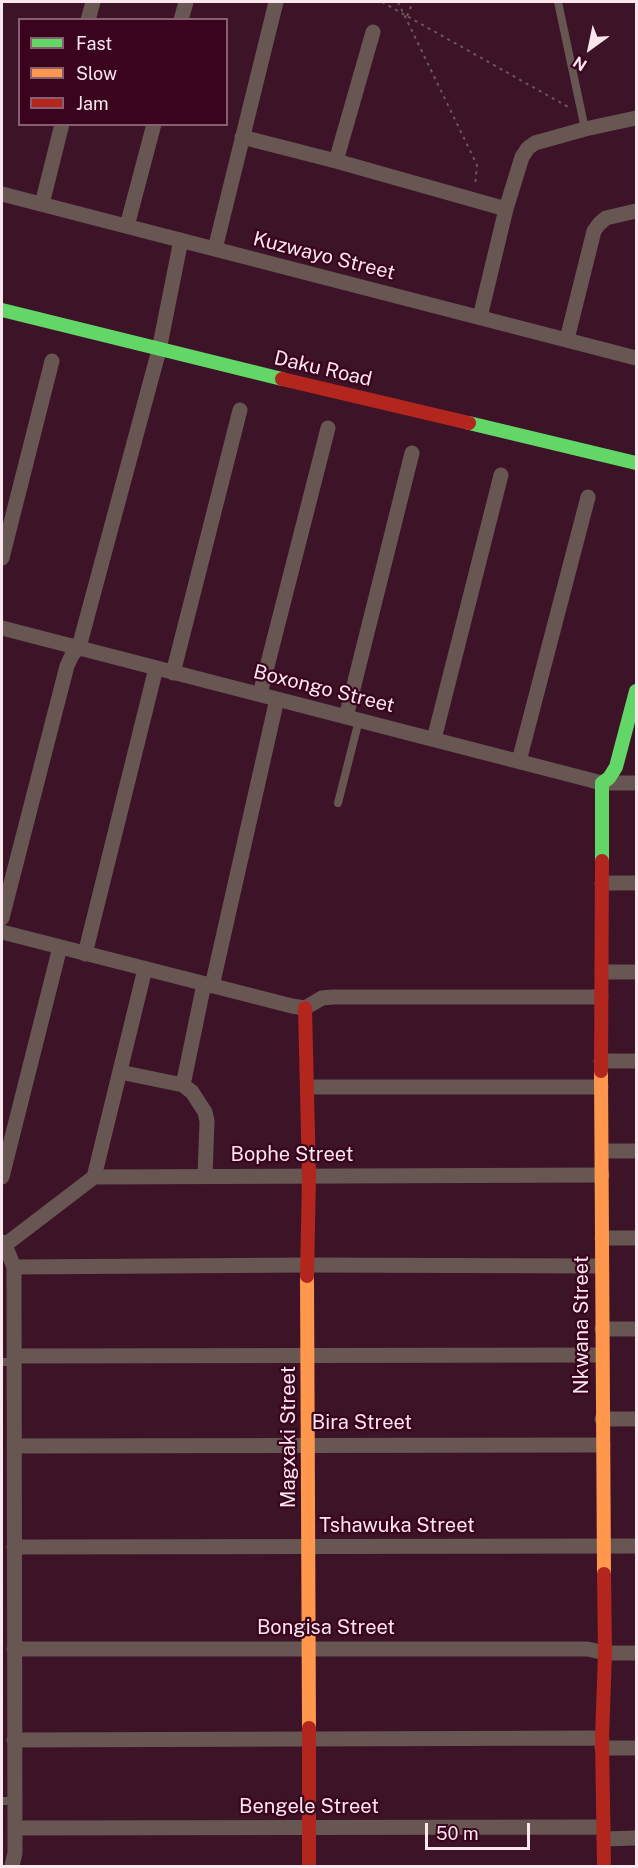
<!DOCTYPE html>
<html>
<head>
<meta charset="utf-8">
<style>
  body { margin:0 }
  #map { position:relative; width:638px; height:1868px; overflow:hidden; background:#3c1327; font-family:"Public Sans",sans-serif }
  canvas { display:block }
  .frame { position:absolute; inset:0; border:3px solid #fae7ed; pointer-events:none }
  .legend { position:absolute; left:18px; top:18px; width:210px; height:108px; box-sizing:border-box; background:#3b041e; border:2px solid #875f71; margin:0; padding:8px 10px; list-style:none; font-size:18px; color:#fae7ed }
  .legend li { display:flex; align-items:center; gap:12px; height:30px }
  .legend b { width:30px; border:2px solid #875f71 }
  .north { position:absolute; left:560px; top:18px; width:60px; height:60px; -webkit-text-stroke:4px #3b041e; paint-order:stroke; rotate:213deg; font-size:16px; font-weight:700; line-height:24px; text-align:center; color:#fae7ed }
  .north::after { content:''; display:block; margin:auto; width:21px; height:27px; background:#fae7ed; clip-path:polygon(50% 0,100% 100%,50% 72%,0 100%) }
  .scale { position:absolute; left:425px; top:1823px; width:105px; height:27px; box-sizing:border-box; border:3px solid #fae7ed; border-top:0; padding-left:8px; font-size:18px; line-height:21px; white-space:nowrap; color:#fae7ed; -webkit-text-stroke:4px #3b041e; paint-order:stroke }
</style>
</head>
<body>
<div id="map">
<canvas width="638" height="1868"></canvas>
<div class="frame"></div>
<ul class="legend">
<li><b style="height:8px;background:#63d668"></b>Fast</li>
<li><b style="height:8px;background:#ff974d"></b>Slow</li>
<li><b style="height:8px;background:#b3261e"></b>Jam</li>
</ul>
<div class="north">N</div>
<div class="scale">50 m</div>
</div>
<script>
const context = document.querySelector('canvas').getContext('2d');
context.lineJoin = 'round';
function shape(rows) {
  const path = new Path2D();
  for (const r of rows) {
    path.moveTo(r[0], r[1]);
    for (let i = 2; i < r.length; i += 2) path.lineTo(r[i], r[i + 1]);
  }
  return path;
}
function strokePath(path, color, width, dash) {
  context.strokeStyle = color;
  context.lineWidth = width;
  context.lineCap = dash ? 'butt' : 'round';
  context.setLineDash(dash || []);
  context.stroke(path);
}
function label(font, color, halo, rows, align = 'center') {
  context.font = font + ' "Public Sans",sans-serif';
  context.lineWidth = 4.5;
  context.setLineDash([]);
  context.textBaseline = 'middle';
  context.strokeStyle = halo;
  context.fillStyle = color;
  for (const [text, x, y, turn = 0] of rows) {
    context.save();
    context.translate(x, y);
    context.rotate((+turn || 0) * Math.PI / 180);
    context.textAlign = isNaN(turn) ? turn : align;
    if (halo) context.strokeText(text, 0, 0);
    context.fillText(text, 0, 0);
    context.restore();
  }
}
strokePath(shape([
  [382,2,570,108],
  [398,2,477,165,475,186],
  [407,16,413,2]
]), '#6b5859', 2, [3, 4.5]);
strokePath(shape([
  [558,2,585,129],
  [338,803,359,720],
  [2,1362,14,1362],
  [2,1801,15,1801]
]), '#675651', 8);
strokePath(shape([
  [88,20,93,2],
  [181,20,186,2],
  [242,137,336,161,506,209,480,317],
  [336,161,373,32],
  [2,194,636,358],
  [42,204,62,124],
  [506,209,522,157,528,148,535,143,585,129,636,118],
  [127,226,154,124],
  [215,249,276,2],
  [567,339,594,231,599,224,606,218,636,211],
  [2,558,52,361],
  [2,628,602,783,636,783],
  [173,673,240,410],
  [260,694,328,428],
  [346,717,412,453],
  [434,739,501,475],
  [519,761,588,497],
  [602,883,636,883],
  [2,918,67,666,72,655,79,647,159,350,181,240],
  [2,932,292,1006,305,1008,322,998,333,997,601,997],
  [85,954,156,668],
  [602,972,636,972],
  [212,986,277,699],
  [601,1061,636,1061],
  [120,1072,183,1085,192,1092,205,1112,207,1121,205,1176],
  [183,1085,204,984],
  [308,1087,601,1087],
  [602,1151,636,1151],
  [2,1177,60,947],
  [94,1177,145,969],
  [602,1238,636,1238],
  [2,1242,5,1245,14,1267,15,1853,12,1866],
  [5,1245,94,1177,602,1175],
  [14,1267,307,1265,601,1266],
  [602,1329,636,1329],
  [14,1356,602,1355],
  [602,1419,636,1419],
  [14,1446,603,1445],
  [14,1547,636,1546],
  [14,1649,588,1649,605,1653,636,1653],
  [14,1740,602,1738],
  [602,1748,636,1748],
  [15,1828,603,1827],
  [604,1839,636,1838]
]), '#675651', 15);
strokePath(shape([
  [2,310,282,379],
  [469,423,636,463],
  [602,861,602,783,609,778,616,767,636,691]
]), '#63d668', 14);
strokePath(shape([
  [601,1071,604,1574],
  [307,1276,309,1728]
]), '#ff974d', 14);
strokePath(shape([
  [282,379,469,423],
  [305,1008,309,1176,307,1276],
  [601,1071,602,861],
  [604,1574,605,1653,602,1738,604,1866],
  [309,1728,309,1866]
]), '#b3261e', 14);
label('20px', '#fae7ed', '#3b041e', [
  ["Kuzwayo Street",324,256,14],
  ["Daku Road",323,369,13],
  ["Boxongo Street",324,689,14],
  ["Bophe Street",292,1155],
  ["Nkwana Street",582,1325,-90],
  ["Bira Street",362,1423],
  ["Magxaki Street",289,1437,-90],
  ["Tshawuka Street",397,1526],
  ["Bongisa Street",326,1628],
  ["Bengele Street",309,1807]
]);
</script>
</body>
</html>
